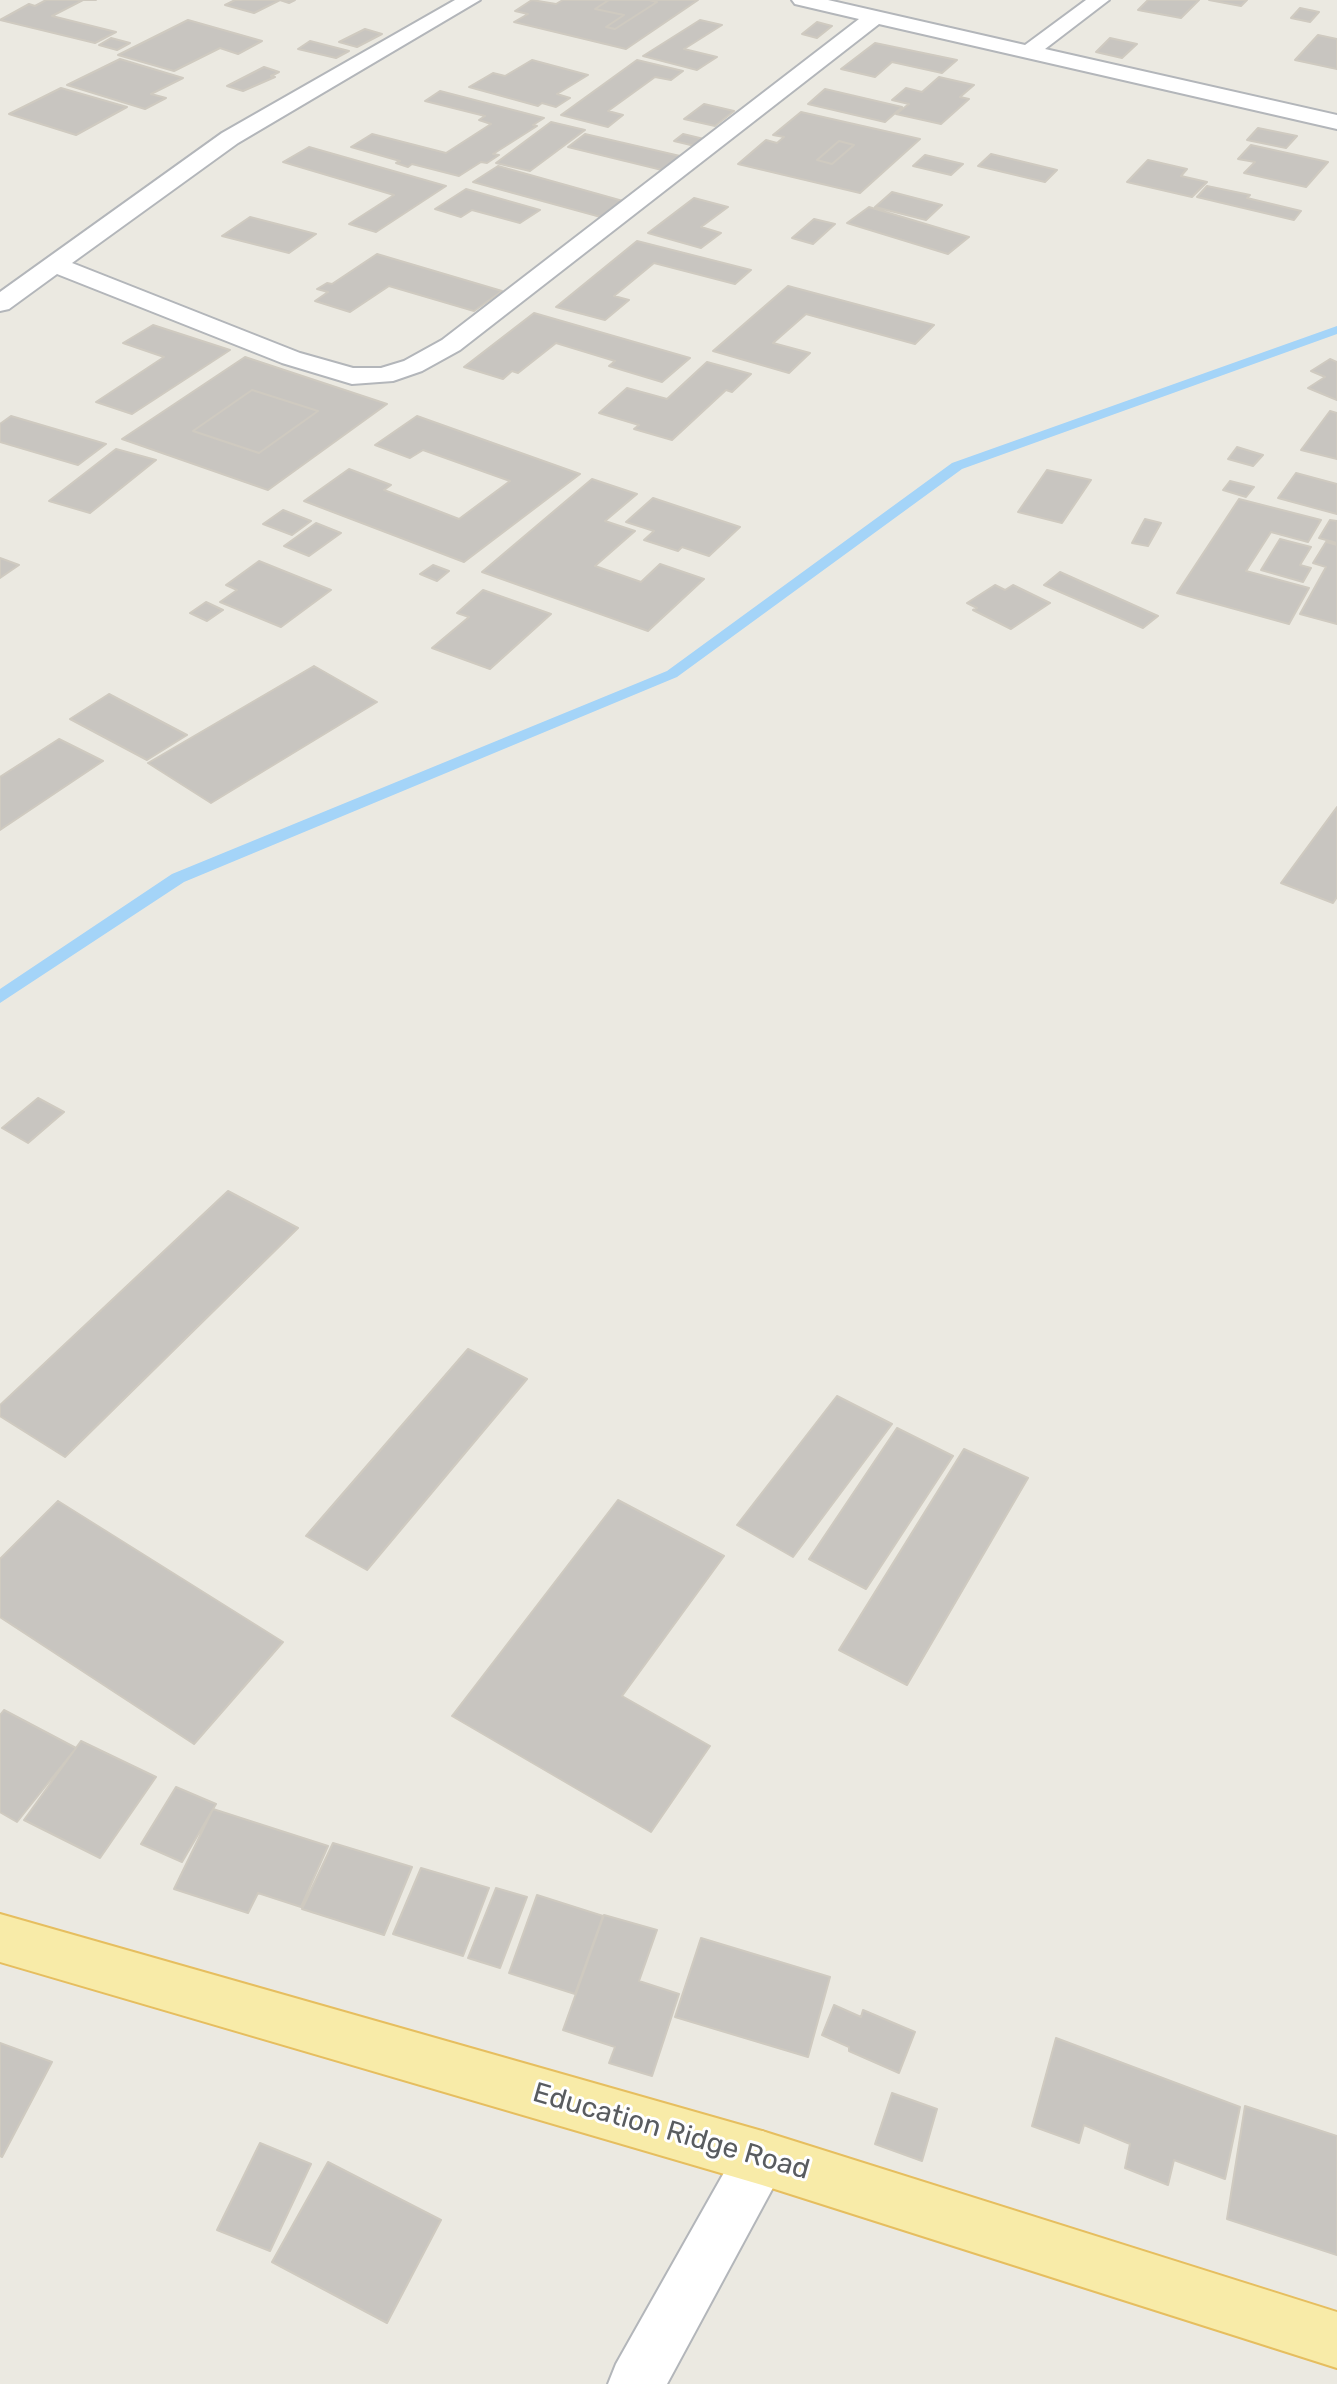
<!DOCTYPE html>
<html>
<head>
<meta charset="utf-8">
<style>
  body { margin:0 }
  canvas { display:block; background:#ebe9e1 }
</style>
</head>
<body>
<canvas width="1337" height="2384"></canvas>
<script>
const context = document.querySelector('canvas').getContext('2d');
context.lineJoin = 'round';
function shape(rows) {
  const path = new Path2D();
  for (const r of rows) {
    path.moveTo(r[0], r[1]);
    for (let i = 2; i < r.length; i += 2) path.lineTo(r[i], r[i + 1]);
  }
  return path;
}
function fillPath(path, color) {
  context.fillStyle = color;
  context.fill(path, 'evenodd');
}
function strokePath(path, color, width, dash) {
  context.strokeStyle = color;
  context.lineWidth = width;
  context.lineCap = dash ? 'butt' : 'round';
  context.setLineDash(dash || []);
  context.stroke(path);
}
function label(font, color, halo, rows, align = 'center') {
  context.font = font + ' Rubik,sans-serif';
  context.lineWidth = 6;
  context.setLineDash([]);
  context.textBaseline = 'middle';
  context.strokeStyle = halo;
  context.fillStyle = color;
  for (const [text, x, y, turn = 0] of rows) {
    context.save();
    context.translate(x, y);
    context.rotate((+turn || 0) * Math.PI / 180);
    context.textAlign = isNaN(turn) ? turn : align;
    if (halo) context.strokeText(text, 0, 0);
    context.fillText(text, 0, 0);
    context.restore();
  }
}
fillPath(shape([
  [1337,326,1337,334,962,469,677,677,184,882,0,1003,0,989,172,874,667,671,952,463,1337,326]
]), '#a4d4f8');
const building = shape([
  [46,0,96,0,83,0,52,16,116,32,95,43,0,20,29,4,35,6,46,0],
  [235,0,295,0,289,3,280,0,254,13,225,5,235,0],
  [532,0,556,4,563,0,609,0,595,9,624,15,606,27,615,29,657,2,649,0,698,0,626,49,514,22,528,14,515,11,532,0],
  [609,0,649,0,657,2,615,29,606,27,624,15,595,9,609,0],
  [1148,0,1199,0,1181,18,1138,10,1148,0],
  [1209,0,1247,0,1241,6,1209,0],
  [1300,8,1319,12,1310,22,1291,18,1300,8],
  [188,20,262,41,238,54,220,48,174,71,118,55,188,20],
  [700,20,722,25,684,49,717,57,697,70,643,56,700,20],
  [817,22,832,26,817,38,802,34,817,22],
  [365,29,382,34,357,47,339,42,365,29],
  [1318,35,1337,39,1337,69,1295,60,1318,35],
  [111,38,130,43,117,50,99,45,111,38],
  [1110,38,1137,44,1122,58,1096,52,1110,38],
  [310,41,349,51,336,58,298,49,310,41],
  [875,43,957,60,942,73,892,62,875,77,841,69,875,43],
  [120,59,183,78,151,94,166,98,145,109,67,85,120,59],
  [532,60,588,75,557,94,570,98,556,107,542,103,538,106,469,87,493,73,505,76,532,60],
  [637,60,683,71,671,80,655,77,608,111,623,115,608,127,561,115,637,60],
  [264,67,279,72,271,76,275,77,243,91,227,86,264,67],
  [939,77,974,85,960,97,969,99,941,124,896,114,909,104,892,100,906,88,922,92,939,77],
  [61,88,127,107,76,135,9,114,61,88],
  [825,89,902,107,885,122,808,104,825,89],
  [440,91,544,118,533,125,537,126,493,154,499,155,487,163,481,162,459,176,412,164,408,167,396,163,400,161,351,147,372,134,446,153,491,124,479,120,485,116,425,101,440,91],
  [704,104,734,111,715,126,684,119,704,104],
  [801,112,920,139,860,193,738,164,766,140,777,143,784,137,773,135,801,112],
  [839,141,854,145,832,164,817,160,839,141],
  [551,122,585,130,530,171,496,163,551,122],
  [1258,128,1297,136,1286,148,1247,140,1258,128],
  [585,134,680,156,662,170,568,147,585,134],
  [683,134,704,139,695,146,674,141,683,134],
  [839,141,854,145,832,164,817,160,839,141],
  [1251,145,1328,162,1306,187,1244,173,1255,162,1238,159,1251,145],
  [309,147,446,186,376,232,349,224,394,195,283,162,309,147],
  [991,154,1057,170,1045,182,978,166,991,154],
  [925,155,963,164,951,175,913,166,925,155],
  [1148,160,1187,169,1181,176,1207,182,1192,197,1127,182,1148,160],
  [498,166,630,203,608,219,473,182,498,166],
  [1207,186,1250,195,1247,198,1301,211,1294,220,1197,197,1207,186],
  [466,189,540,210,520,223,472,210,461,217,435,209,466,189],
  [892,192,942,205,926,220,875,207,892,192],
  [694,198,728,207,701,227,721,233,701,248,648,233,694,198],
  [869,207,969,237,948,254,847,223,869,207],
  [250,217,316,234,289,253,222,236,250,217],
  [814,219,835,224,813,244,792,238,814,219],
  [637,241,751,270,735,284,654,263,614,296,629,300,605,320,556,307,637,241],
  [377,254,502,291,474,311,389,286,350,312,315,301,328,292,317,289,327,283,332,284,377,254],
  [788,286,934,325,915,344,806,314,773,343,810,353,789,373,713,351,788,286],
  [534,313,690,358,662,382,609,366,615,361,556,343,518,373,512,371,503,379,464,367,534,313],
  [153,325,230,350,132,414,96,402,164,357,123,343,153,325],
  [245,357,387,404,268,490,122,439,245,357],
  [252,390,318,411,259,453,193,431,252,390],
  [1330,359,1337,362,1337,400,1308,388,1325,377,1311,371,1330,359],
  [707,362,751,374,732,392,726,390,672,440,634,429,639,425,599,413,627,388,667,399,707,362],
  [252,390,318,411,259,453,193,431,252,390],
  [1330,411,1337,413,1337,459,1301,450,1330,411],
  [11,416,106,444,78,465,0,442,0,424,11,416],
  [417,416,580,474,464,562,304,501,349,469,391,485,384,490,459,519,510,481,423,450,410,458,375,445,417,416],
  [1237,447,1263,455,1253,466,1228,459,1237,447],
  [116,449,156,460,90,513,49,501,116,449],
  [1047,470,1091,480,1062,523,1018,512,1047,470],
  [1296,473,1337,484,1337,514,1278,498,1296,473],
  [592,479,637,494,605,521,635,531,595,566,641,582,660,564,704,579,648,631,482,572,592,479],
  [1230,481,1254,487,1246,497,1223,490,1230,481],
  [653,498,740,527,709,556,682,547,678,551,644,540,654,531,626,522,653,498],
  [1239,499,1321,520,1308,542,1271,532,1246,571,1309,588,1289,624,1177,593,1239,499],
  [283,510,311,521,292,535,263,524,283,510],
  [1145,519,1161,523,1148,546,1132,543,1145,519],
  [1330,520,1337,521,1337,543,1319,538,1330,520],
  [316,523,341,533,309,556,284,546,316,523],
  [1280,539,1311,547,1300,565,1311,568,1303,582,1261,570,1280,539],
  [1326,542,1337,545,1337,624,1300,614,1326,567,1313,563,1326,542],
  [0,558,19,565,0,578,0,558],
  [259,561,331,590,281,627,220,602,237,590,226,585,259,561],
  [433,565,449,571,437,581,420,574,433,565],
  [1060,572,1158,616,1143,628,1044,585,1060,572],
  [995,585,1005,590,1013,585,1050,603,1011,629,973,610,977,608,967,603,995,585],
  [483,590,551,614,490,669,432,648,469,617,457,613,483,590],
  [206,602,223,610,207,621,190,613,206,602],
  [314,666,377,702,211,803,148,763,314,666],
  [109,694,187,735,147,760,70,719,109,694],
  [59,739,103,761,0,830,0,777,59,739],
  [1337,807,1337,897,1333,903,1281,883,1337,807],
  [38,1098,64,1112,28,1143,2,1128,38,1098],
  [228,1191,298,1228,65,1457,0,1416,0,1405,228,1191],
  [468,1349,527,1379,367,1570,306,1536,468,1349],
  [837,1396,892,1424,793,1557,737,1525,837,1396],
  [897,1428,953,1456,866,1589,809,1559,897,1428],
  [964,1449,1028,1478,907,1685,839,1650,964,1449],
  [618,1500,724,1556,622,1696,710,1746,651,1832,452,1716,618,1500],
  [58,1501,283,1642,194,1744,0,1617,0,1559,58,1501],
  [4,1710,76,1748,17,1822,0,1812,0,1715,4,1710],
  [81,1741,156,1777,100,1858,24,1820,81,1741],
  [176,1787,216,1804,182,1862,141,1844,176,1787],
  [213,1809,328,1846,301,1907,258,1893,248,1913,174,1889,213,1809],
  [333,1843,412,1867,384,1935,302,1909,333,1843],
  [421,1868,489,1888,463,1956,393,1934,421,1868],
  [496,1888,527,1897,500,1968,468,1958,496,1888],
  [537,1895,603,1916,575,1994,509,1973,537,1895],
  [604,1915,657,1930,639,1981,679,1994,652,2076,609,2063,615,2047,563,2030,604,1915],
  [701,1938,830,1977,808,2057,675,2017,701,1938],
  [834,2005,861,2017,863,2010,915,2032,899,2073,849,2051,849,2047,822,2035,834,2005],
  [1056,2038,1240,2107,1225,2179,1174,2160,1168,2185,1125,2168,1130,2144,1084,2125,1079,2143,1032,2126,1056,2038],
  [0,2043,52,2062,2,2157,0,2156,0,2043],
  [892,2093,937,2109,922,2161,875,2144,892,2093],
  [1245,2106,1337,2136,1337,2255,1227,2219,1245,2106],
  [260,2143,311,2164,270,2251,217,2230,260,2143],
  [328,2162,441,2220,387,2323,272,2262,328,2162]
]);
fillPath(building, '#c8c5c0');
strokePath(building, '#cfcac0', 2);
const minor = shape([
  [455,0,480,0,238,143,72,263,300,353,353,368,381,368,404,361,442,340,859,19,795,4,792,0,828,0,1025,45,1086,0,1109,0,1045,49,1337,115,1337,129,879,24,460,350,422,371,393,381,352,384,282,363,57,274,9,309,0,311,0,292,222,133,455,0],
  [762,2131,781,2139,789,2158,667,2384,608,2384,616,2364,743,2139,762,2131]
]);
const major = shape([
  [0,1914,762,2131,1337,2312,1337,2368,762,2185,0,1962,0,1914]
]);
strokePath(minor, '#b3b6ba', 4);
strokePath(major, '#e6be5f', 4);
fillPath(minor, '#fff');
fillPath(major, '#f8eba8');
label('28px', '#595c60', '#fff', [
  ["Education Ridge Road",671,2132,16]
]);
</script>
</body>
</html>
